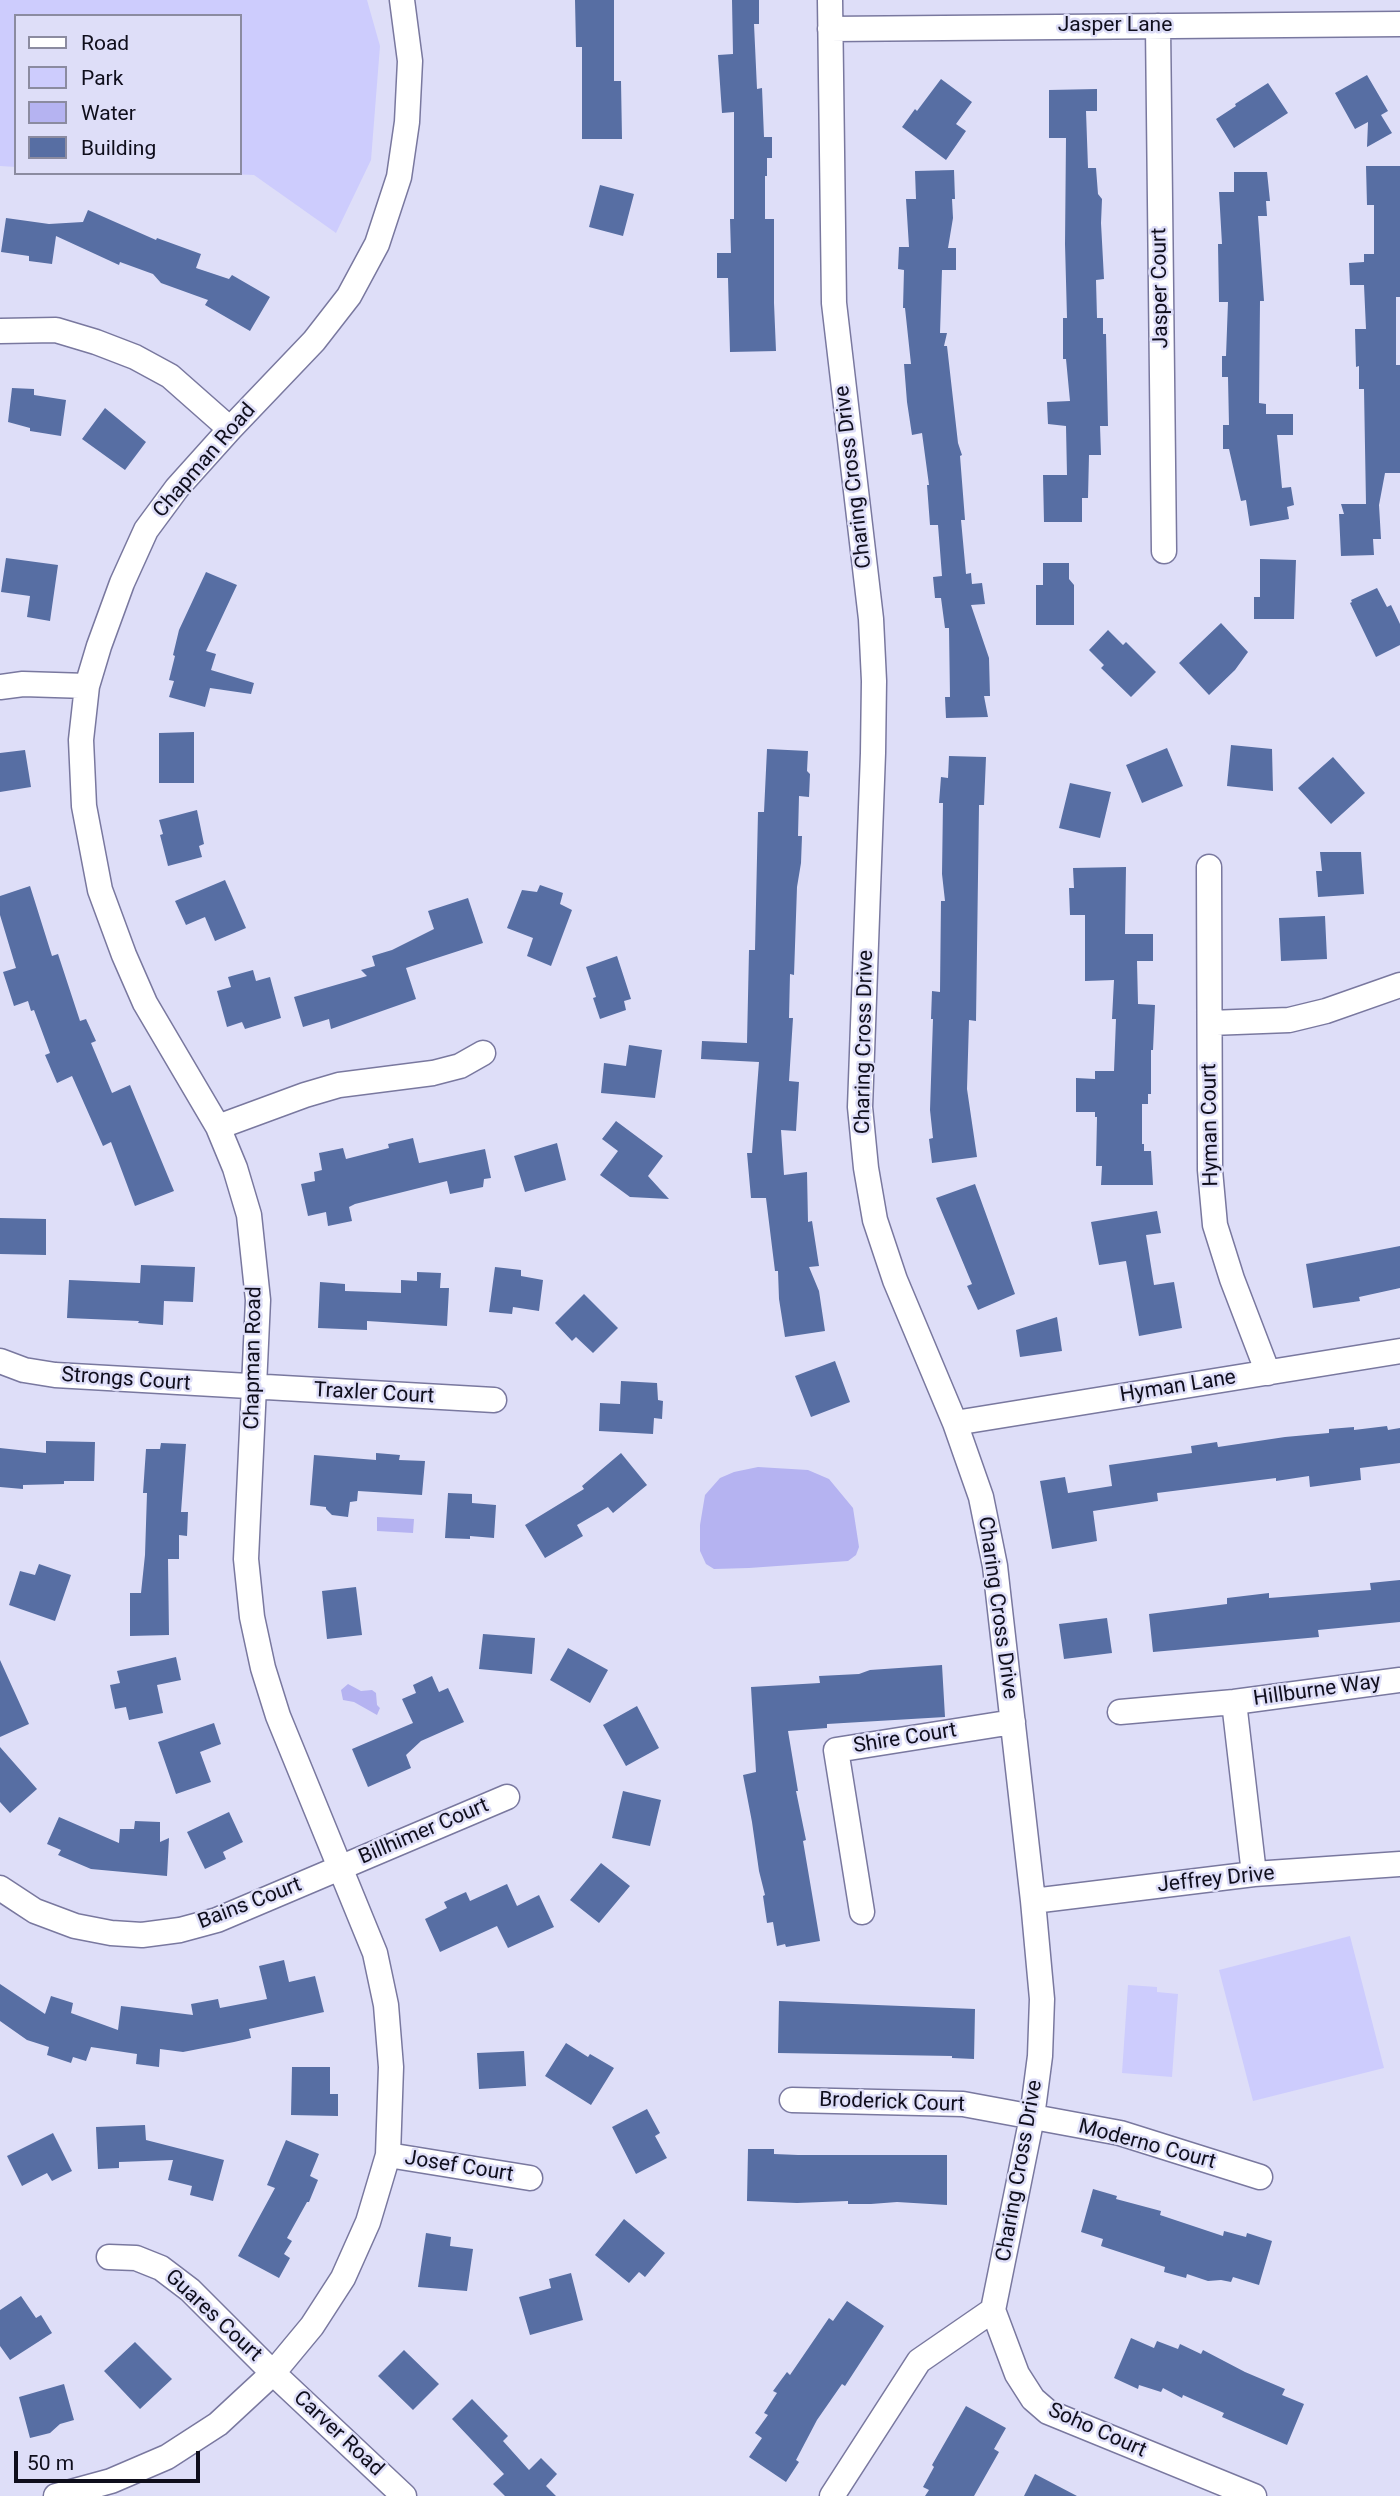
<!DOCTYPE html>
<html>
<head>
<meta charset="utf-8">
<style>
  body { margin:0 }
  #map { position:relative; width:1400px; height:2496px; overflow:hidden; background:#dedef8; font-family:Roboto,sans-serif }
  canvas { display:block }
  .legend { position:absolute; left:14px; top:14px; width:228px; height:161px; box-sizing:border-box; background:#dedef8; border:2px solid #8b8ba0; margin:0; padding:9px 12px; list-style:none; font-size:21px; color:#0f0e1c }
  .legend li { display:flex; align-items:center; gap:14px; height:35px }
  .legend b { width:35px; border:2px solid #8b8ba0 }
  .scale { position:absolute; left:14px; top:2451px; width:186px; height:32px; box-sizing:border-box; border:4px solid #0f0e1c; border-top:0; padding-left:9px; font-size:21px; line-height:24px; white-space:nowrap; color:#0f0e1c; -webkit-text-stroke:5px #dedef8; paint-order:stroke }
</style>
</head>
<body>
<div id="map">
<canvas width="1400" height="2496"></canvas>
<ul class="legend">
<li><b style="height:9px;background:#fff"></b>Road</li>
<li><b style="height:19px;background:#cdccfd"></b>Park</li>
<li><b style="height:19px;background:#b5b3f1"></b>Water</li>
<li><b style="height:19px;background:#576ea3"></b>Building</li>
</ul>
<div class="scale">50 m</div>
</div>
<script>
const context = document.querySelector('canvas').getContext('2d');
context.lineJoin = 'round';
function fillPath(path, color) {
  context.fillStyle = color;
  context.fill(path, 'evenodd');
}
function shape(rows) {
  const path = new Path2D();
  for (const r of rows) {
    path.moveTo(r[0], r[1]);
    for (let i = 2; i < r.length; i += 2) path.lineTo(r[i], r[i + 1]);
  }
  return path;
}
function strokePath(path, color, width, dash) {
  context.strokeStyle = color;
  context.lineWidth = width;
  context.lineCap = dash ? 'butt' : 'round';
  context.setLineDash(dash || []);
  context.stroke(path);
}
function label(font, color, halo, rows, align = 'center') {
  context.font = font + ' Roboto,sans-serif';
  context.lineWidth = 5;
  context.setLineDash([]);
  context.textBaseline = 'middle';
  context.strokeStyle = halo;
  context.fillStyle = color;
  for (const [text, x, y, turn = 0] of rows) {
    context.save();
    context.translate(x, y);
    context.rotate((+turn || 0) * Math.PI / 180);
    context.textAlign = isNaN(turn) ? turn : align;
    if (halo) context.strokeText(text, 0, 0);
    context.fillText(text, 0, 0);
    context.restore();
  }
}
fillPath(shape([
  [0,0,367,0,380,46,371,160,336,233,254,175,206,173,240,173,240,16,16,16,16,167,0,166],
  [1350,1936,1384,2068,1253,2101,1219,1970],
  [1128,1985,1157,1987,1157,1992,1178,1994,1172,2077,1122,2073]
]), '#cdccfd');
fillPath(shape([
  [758,1467,808,1470,829,1479,853,1508,859,1547,856,1555,848,1561,749,1568,714,1569,706,1564,700,1551,700,1525,705,1495,720,1478,734,1472],
  [377,1517,414,1519,413,1533,377,1531],
  [348,1684,361,1691,372,1690,376,1693,377,1705,380,1708,377,1715,354,1702,343,1700,341,1690]
]), '#b5b3f1');
fillPath(shape([
  [575,0,614,0,614,81,621,81,622,139,582,139,582,47,576,47],
  [732,0,759,0,759,24,754,24,757,89,762,88,764,137,772,137,772,158,767,158,767,176,765,176,765,219,774,219,774,303,776,351,730,352,728,278,717,278,717,253,731,253,730,219,734,219,734,112,722,113,718,55,733,54],
  [1367,75,1388,111,1381,115,1392,133,1367,147,1368,122,1355,129,1335,93],
  [941,79,972,102,956,124,966,131,946,160,902,127,915,109,917,111],
  [1268,83,1288,113,1234,148,1216,119,1236,106,1235,104],
  [1097,89,1097,111,1086,111,1088,168,1096,168,1098,194,1102,199,1101,223,1104,279,1096,280,1097,318,1103,318,1103,334,1106,334,1108,426,1100,426,1101,455,1089,455,1088,498,1082,498,1082,522,1044,522,1043,475,1067,475,1066,426,1048,424,1047,402,1070,401,1066,359,1063,359,1063,318,1067,318,1065,244,1066,138,1049,138,1049,90],
  [1366,166,1400,166,1400,297,1396,297,1396,365,1400,365,1400,473,1385,473,1379,505,1381,539,1373,539,1374,555,1341,556,1339,514,1344,514,1341,504,1366,504,1364,389,1359,389,1359,366,1356,367,1355,329,1366,329,1364,285,1350,285,1349,263,1364,262,1364,254,1374,254,1374,205,1367,205],
  [954,170,955,199,952,199,953,218,948,248,956,248,956,270,942,270,940,333,947,333,944,346,947,346,958,443,962,455,960,456,965,520,961,520,966,574,971,573,972,584,982,583,985,604,971,605,989,658,990,696,984,696,988,717,946,718,945,697,950,697,949,628,945,628,941,598,935,598,933,577,942,576,938,525,930,525,927,485,929,485,922,433,912,435,907,402,904,364,911,364,905,308,903,308,904,270,898,269,899,247,909,247,906,199,916,199,915,171],
  [1234,172,1267,172,1270,201,1266,201,1267,216,1258,216,1264,301,1260,301,1259,403,1266,404,1266,414,1293,414,1293,435,1277,435,1282,488,1291,487,1294,505,1287,507,1289,519,1250,526,1246,500,1241,501,1229,449,1223,449,1223,425,1229,425,1228,377,1222,377,1222,356,1226,356,1228,302,1219,302,1218,244,1222,244,1219,192,1234,192],
  [600,185,634,194,623,236,589,227],
  [88,210,156,240,157,238,201,254,196,268,229,279,232,275,270,297,250,331,205,305,208,300,161,283,153,274,120,262,119,265,56,236,52,264,29,261,29,256,1,252,6,218,49,224,83,222],
  [12,388,34,389,34,395,66,400,61,436,30,431,30,428,8,422],
  [105,408,146,442,125,470,82,439],
  [6,558,58,565,50,621,27,617,30,596,1,592],
  [1260,559,1296,560,1294,619,1254,619,1254,597,1260,597],
  [1043,563,1069,563,1069,579,1074,585,1074,625,1036,625,1036,585,1043,585],
  [206,572,237,585,206,651,216,654,211,670,254,683,251,694,210,688,205,707,169,697,174,681,169,680,175,656,173,655,179,630],
  [1377,588,1387,607,1391,605,1400,624,1400,645,1376,657,1350,603,1352,602,1351,600],
  [1221,623,1248,652,1235,670,1209,695,1179,663],
  [1108,630,1123,645,1126,642,1156,672,1131,697,1101,668,1104,665,1089,650],
  [194,732,194,783,159,783,159,733],
  [1231,745,1272,749,1273,791,1227,786],
  [1167,748,1183,786,1142,803,1126,765],
  [767,749,808,751,807,771,810,774,809,797,799,796,798,836,802,836,801,863,797,887,794,975,790,974,789,1018,793,1018,789,1081,799,1082,796,1131,781,1130,784,1175,807,1172,808,1222,812,1221,819,1266,809,1267,819,1291,825,1331,785,1337,779,1299,778,1271,775,1271,766,1198,751,1198,747,1153,752,1153,759,1062,701,1059,702,1041,747,1043,749,950,755,950,758,812,764,812],
  [25,750,31,787,0,792,0,753],
  [949,756,986,757,984,805,979,805,976,1021,969,1020,967,1089,977,1157,932,1163,929,1139,933,1138,930,1110,933,1019,931,1019,932,991,940,992,941,901,945,901,942,874,943,803,939,803,941,777,948,778],
  [1333,757,1365,793,1331,824,1298,788],
  [1070,783,1111,792,1100,838,1059,828],
  [197,810,204,844,199,846,202,857,168,866,160,835,163,834,159,820],
  [1320,852,1361,852,1364,894,1318,897,1316,871,1322,871],
  [1126,867,1125,934,1153,934,1153,961,1137,961,1138,1004,1155,1005,1153,1050,1151,1050,1151,1094,1148,1094,1148,1104,1142,1104,1142,1144,1144,1144,1144,1151,1151,1151,1153,1185,1101,1185,1102,1166,1096,1166,1097,1117,1095,1117,1095,1112,1076,1112,1076,1078,1095,1079,1095,1071,1114,1071,1116,1019,1112,1019,1114,980,1085,981,1085,915,1070,915,1069,888,1074,888,1073,868],
  [225,880,246,928,215,941,205,917,186,925,175,901],
  [540,885,563,893,560,904,572,910,551,966,527,956,533,938,507,928,522,890,537,892],
  [30,886,52,956,58,954,80,1021,86,1019,96,1041,91,1043,112,1093,130,1085,174,1191,135,1206,111,1142,103,1146,72,1076,57,1083,45,1055,50,1053,34,1010,31,1011,28,1001,14,1006,3,972,16,968,0,915,0,896],
  [468,898,483,943,406,968,416,999,331,1029,329,1019,303,1027,294,997,367,976,361,970,375,966,372,956,392,950,434,929,428,911],
  [1325,916,1327,959,1281,961,1279,918],
  [617,956,631,999,624,1001,626,1010,600,1019,593,998,596,997,586,967],
  [253,970,256,981,270,977,281,1018,245,1029,242,1022,227,1027,217,991,231,987,228,977],
  [629,1045,662,1050,655,1098,601,1093,604,1063,626,1066],
  [616,1121,663,1156,648,1176,669,1199,630,1197,600,1175,618,1151,602,1139],
  [413,1138,419,1163,485,1149,491,1178,484,1179,483,1187,450,1194,447,1181,355,1204,349,1207,352,1221,328,1226,326,1212,308,1216,301,1184,315,1181,314,1172,322,1170,319,1153,343,1148,346,1159,389,1148,388,1144],
  [557,1143,566,1180,525,1192,514,1156],
  [975,1184,1015,1294,978,1310,967,1286,972,1284,936,1198],
  [1157,1211,1161,1233,1146,1235,1154,1285,1174,1282,1182,1328,1139,1336,1126,1261,1099,1265,1091,1222],
  [0,1218,46,1219,46,1255,0,1254],
  [1400,1246,1400,1288,1359,1297,1360,1301,1313,1308,1306,1264],
  [141,1265,195,1267,193,1302,164,1301,163,1325,138,1323,139,1321,67,1318,69,1280,140,1283],
  [495,1267,521,1270,521,1276,543,1280,539,1311,513,1307,512,1314,489,1312],
  [417,1272,441,1273,440,1288,449,1288,447,1326,367,1321,367,1330,318,1328,320,1282,345,1284,345,1291,401,1293,401,1280,417,1281],
  [584,1294,618,1328,593,1353,576,1337,572,1341,555,1323],
  [1057,1317,1062,1351,1020,1357,1016,1330],
  [835,1361,850,1402,811,1417,795,1376],
  [621,1381,657,1383,658,1400,663,1401,662,1419,654,1418,653,1434,599,1431,600,1403,620,1404],
  [1387,1426,1388,1430,1400,1428,1400,1463,1360,1468,1361,1480,1310,1487,1309,1476,1276,1481,1276,1478,1157,1493,1158,1501,1093,1511,1097,1541,1052,1549,1040,1481,1065,1477,1068,1493,1112,1486,1109,1465,1192,1453,1191,1446,1217,1442,1218,1447,1285,1437,1329,1433,1329,1429,1354,1427,1354,1430],
  [46,1441,95,1442,94,1481,64,1481,64,1484,23,1485,23,1489,0,1487,0,1448,46,1453],
  [161,1443,186,1444,181,1512,188,1512,187,1536,179,1535,179,1559,168,1559,169,1635,130,1636,130,1593,141,1593,145,1555,147,1493,143,1493,146,1449,160,1449],
  [376,1453,400,1455,399,1460,425,1461,422,1495,358,1491,357,1501,350,1502,348,1517,332,1515,326,1509,326,1507,310,1505,314,1455,376,1460],
  [621,1453,647,1485,613,1513,608,1507,577,1525,583,1536,545,1558,525,1525,584,1489,582,1486],
  [448,1493,472,1494,472,1503,496,1505,494,1538,470,1536,470,1539,445,1538],
  [39,1564,71,1575,55,1621,9,1605,20,1571,35,1575],
  [1400,1580,1400,1622,1318,1630,1319,1637,1153,1652,1149,1614,1227,1604,1227,1598,1269,1593,1269,1598,1371,1590,1370,1583],
  [356,1587,362,1635,327,1639,322,1591],
  [1107,1618,1112,1653,1064,1659,1059,1624],
  [483,1634,535,1638,532,1674,479,1669],
  [568,1648,608,1670,590,1703,550,1680],
  [176,1657,181,1680,157,1685,163,1713,129,1720,126,1707,115,1709,110,1685,120,1683,117,1671],
  [0,1660,29,1724,0,1737],
  [942,1665,945,1717,827,1724,827,1728,788,1731,798,1791,796,1791,806,1840,803,1841,820,1941,786,1947,785,1944,777,1946,773,1922,767,1923,763,1896,765,1895,759,1871,752,1822,743,1775,756,1772,751,1687,820,1683,819,1676,859,1674,870,1670],
  [432,1676,439,1692,448,1688,464,1722,421,1741,406,1755,411,1768,368,1787,352,1749,413,1723,402,1699,416,1693,413,1685],
  [637,1706,659,1748,626,1766,603,1725],
  [214,1723,221,1744,200,1752,211,1782,176,1794,158,1742],
  [0,1747,37,1789,10,1813,0,1802],
  [623,1791,661,1800,650,1846,612,1838],
  [229,1812,243,1842,223,1852,226,1859,205,1869,187,1832],
  [59,1817,119,1843,120,1829,134,1829,135,1821,160,1822,160,1842,169,1838,167,1876,91,1869,58,1855,61,1850,47,1844],
  [601,1863,630,1886,599,1923,570,1900],
  [507,1884,517,1906,539,1895,554,1927,508,1948,497,1926,440,1952,425,1919,447,1908,444,1902,466,1892,470,1901],
  [284,1960,289,1982,315,1976,324,2012,249,2029,251,2038,234,2042,183,2052,160,2049,159,2067,136,2064,137,2054,91,2047,86,2061,73,2057,71,2063,47,2055,49,2047,27,2040,0,2021,0,1984,45,2014,51,1996,73,2003,71,2013,118,2030,121,2006,193,2015,191,2004,218,1999,220,2008,267,1999,259,1966],
  [779,2001,975,2009,974,2059,952,2058,952,2056,778,2053],
  [566,2043,588,2057,590,2054,614,2068,591,2105,545,2076],
  [524,2051,526,2086,479,2089,477,2053],
  [292,2067,330,2067,330,2094,338,2094,338,2116,291,2115],
  [647,2109,660,2133,655,2136,667,2158,636,2174,612,2127],
  [145,2125,146,2140,224,2160,213,2201,190,2195,192,2186,168,2180,173,2160,119,2162,119,2168,98,2169,96,2127],
  [53,2133,72,2171,52,2181,47,2173,22,2186,7,2156],
  [286,2140,319,2154,310,2176,318,2180,309,2202,307,2202,287,2238,292,2241,284,2254,290,2258,279,2278,238,2256,275,2188,267,2185],
  [748,2149,774,2149,774,2154,798,2155,947,2155,947,2205,897,2202,871,2204,848,2204,848,2201,797,2203,747,2201],
  [1093,2189,1117,2196,1116,2199,1161,2211,1160,2215,1223,2236,1224,2231,1246,2237,1247,2233,1272,2241,1259,2285,1233,2277,1231,2282,1221,2280,1208,2281,1187,2274,1186,2278,1164,2272,1165,2267,1101,2246,1103,2239,1081,2232],
  [624,2219,665,2253,645,2277,639,2272,629,2283,595,2255],
  [426,2233,451,2237,450,2246,473,2249,467,2291,418,2287],
  [571,2273,583,2320,530,2335,519,2297,551,2288,549,2279],
  [21,2296,36,2318,41,2315,52,2333,10,2360,0,2346,0,2310],
  [847,2301,884,2326,845,2386,842,2384,817,2420,796,2460,799,2462,786,2482,749,2457,762,2438,755,2433,768,2415,764,2413,777,2393,773,2391,787,2372,790,2375,829,2318,833,2321],
  [1131,2338,1154,2348,1157,2341,1178,2349,1180,2344,1201,2354,1203,2350,1245,2372,1285,2389,1282,2395,1304,2404,1287,2445,1222,2417,1224,2413,1183,2395,1182,2398,1163,2388,1161,2392,1139,2385,1138,2389,1114,2378],
  [135,2342,172,2379,140,2409,104,2371],
  [404,2350,439,2384,413,2410,378,2376],
  [64,2384,74,2420,60,2424,50,2433,30,2438,19,2397],
  [472,2399,508,2436,503,2441,529,2470,541,2458,557,2474,546,2486,556,2496,505,2496,493,2484,504,2474,452,2419],
  [966,2406,1006,2428,994,2449,999,2452,974,2496,925,2496,929,2490,923,2487,934,2467,932,2465],
  [1035,2474,1077,2496,1024,2496]
]), '#576ea3');
const street = shape([
  [830,0,834,303,871,619,874,681,873,753,860,1107,866,1168,875,1220,895,1280,955,1423,981,1497,995,1566,1033,1901,1042,1999,1040,2056,1032,2117,993,2310],
  [1158,26,1164,551],
  [830,29,1400,24],
  [0,331,56,330,96,342,135,357,170,376,230,429],
  [0,687,23,684,87,686],
  [1209,867,1210,1170,1215,1225,1232,1279,1268,1373],
  [1210,1023,1289,1020,1326,1011,1400,985],
  [218,1127,305,1095,339,1085,433,1073,460,1066,483,1053],
  [0,1361,24,1370,55,1375,494,1400],
  [955,1423,1400,1351],
  [1234,1702,1254,1874],
  [1120,1712,1234,1702,1400,1680],
  [0,1888,35,1911,75,1926,111,1933,142,1935,180,1930,217,1920,507,1797],
  [1033,1901,1254,1874,1400,1864],
  [862,1912,836,1750,1013,1722],
  [792,2100,963,2104,1120,2133,1260,2177],
  [388,2155,530,2178],
  [109,2257,136,2258,161,2268,190,2290,273,2373,404,2496],
  [993,2310,1017,2374,1033,2399,1048,2412,1254,2496],
  [56,2496,111,2481,167,2457,218,2424,273,2373,312,2326,343,2278,368,2222,388,2155,391,2067,386,2005,375,1953,278,1716,263,1668,252,1617,246,1559,258,1300,249,1215,235,1168,218,1127,145,1003,124,955,100,890,84,806,81,740,87,686,99,646,122,583,146,530,177,488,230,429,314,341,349,296,377,244,399,177,407,122,410,61,402,0],
  [832,2496,919,2361,993,2310]
]);
strokePath(street, '#79789f', 27);
strokePath(street, '#fff', 24);
label('21px', '#0f0e1c', '#dedef8', [
  ["Jasper Lane",1115,26],
  ["Jasper Court",1161,288,-91],
  ["Chapman Road",205,461,-49],
  ["Charing Cross Drive",854,477,-97],
  ["Charing Cross Drive",865,1042,-89],
  ["Hyman Court",1211,1125,-91],
  ["Chapman Road",254,1358,-89],
  ["Strongs Court",126,1380,4],
  ["Hyman Lane",1178,1387,-9],
  ["Traxler Court",374,1394,3],
  ["Charing Cross Drive",997,1608,82],
  ["Hillburne Way",1317,1691,-8],
  ["Shire Court",905,1739,-9],
  ["Billhimer Court",424,1832,-23],
  ["Jeffrey Drive",1216,1880,-6],
  ["Bains Court",250,1904,-21],
  ["Broderick Court",892,2103,2],
  ["Moderno Court",1147,2145,15],
  ["Josef Court",459,2167,9],
  ["Charing Cross Drive",1020,2171,-80],
  ["Guares Court",213,2316,43],
  ["Soho Court",1097,2431,24],
  ["Carver Road",338,2434,43]
]);
</script>
</body>
</html>
